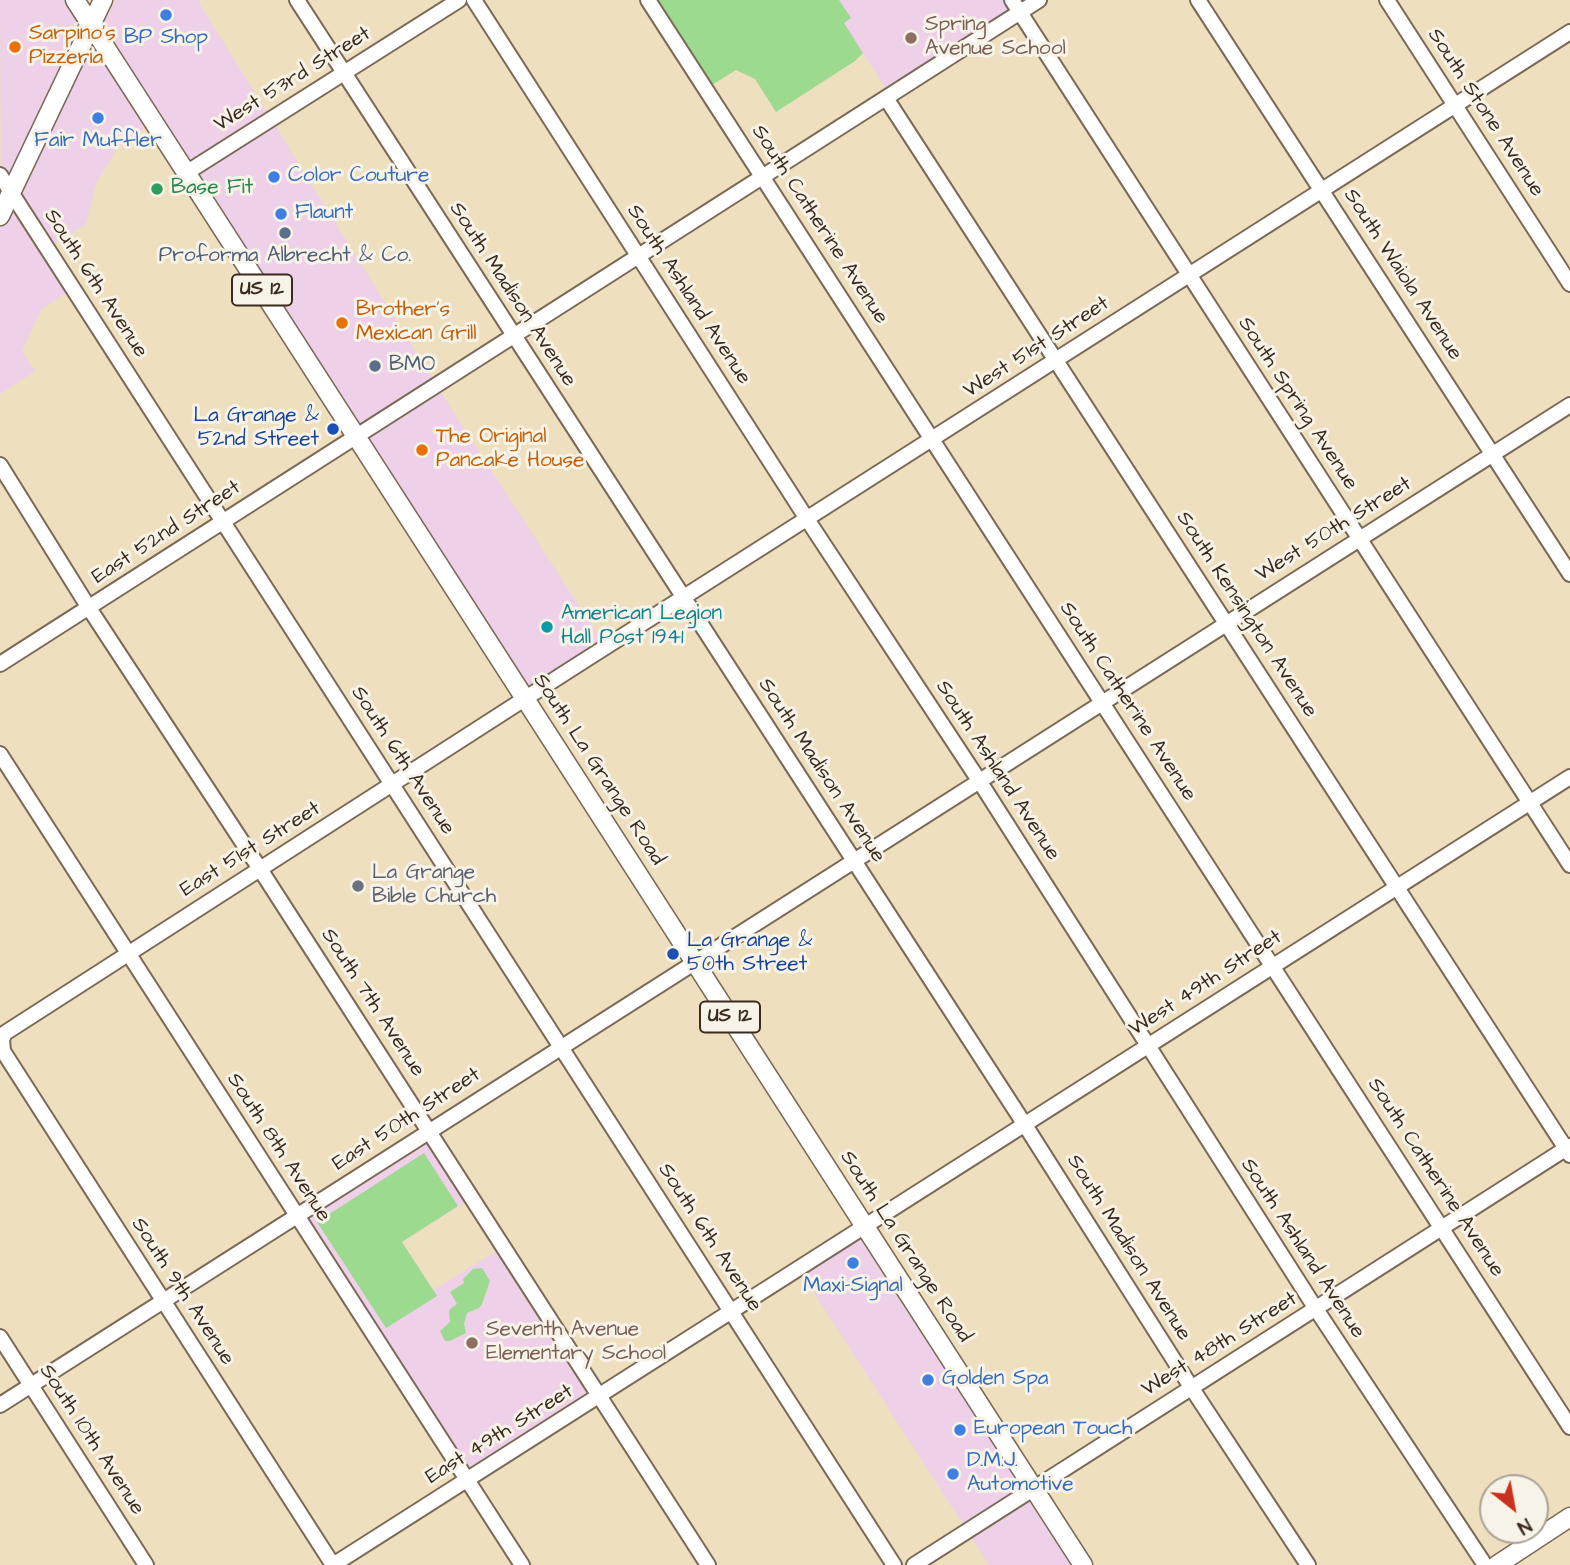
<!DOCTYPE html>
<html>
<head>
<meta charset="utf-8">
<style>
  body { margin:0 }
  #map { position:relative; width:1570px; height:1565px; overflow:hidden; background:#eedfbe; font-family:"Architects Daughter",sans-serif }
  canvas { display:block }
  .north { position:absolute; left:1479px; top:1474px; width:70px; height:70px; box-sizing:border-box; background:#f7f3e8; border:2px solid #aca397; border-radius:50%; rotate:149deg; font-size:19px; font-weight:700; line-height:28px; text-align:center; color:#3b2a1e }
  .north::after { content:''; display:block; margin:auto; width:24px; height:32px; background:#c8321e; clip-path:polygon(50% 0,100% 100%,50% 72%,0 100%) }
</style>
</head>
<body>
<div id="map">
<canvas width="1570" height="1565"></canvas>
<div class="north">N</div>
</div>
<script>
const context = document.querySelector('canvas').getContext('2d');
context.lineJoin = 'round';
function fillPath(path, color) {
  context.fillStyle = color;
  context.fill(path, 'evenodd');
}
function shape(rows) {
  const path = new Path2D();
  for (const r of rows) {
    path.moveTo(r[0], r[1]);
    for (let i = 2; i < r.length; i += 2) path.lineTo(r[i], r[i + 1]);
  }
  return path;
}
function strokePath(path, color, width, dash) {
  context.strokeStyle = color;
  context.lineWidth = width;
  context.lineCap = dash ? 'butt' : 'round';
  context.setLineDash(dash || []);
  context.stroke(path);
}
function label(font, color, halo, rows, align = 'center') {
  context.font = font + ' "Architects Daughter",sans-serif';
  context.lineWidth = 6;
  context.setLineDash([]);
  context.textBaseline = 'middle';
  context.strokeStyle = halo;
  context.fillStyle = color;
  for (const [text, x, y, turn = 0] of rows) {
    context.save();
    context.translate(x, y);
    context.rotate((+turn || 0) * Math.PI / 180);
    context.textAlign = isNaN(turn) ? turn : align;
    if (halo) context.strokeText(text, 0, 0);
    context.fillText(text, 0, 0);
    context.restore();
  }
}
fillPath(shape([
  [0,0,65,0,82,27,1,192],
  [115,0,200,0,199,3,436,385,603,643,526,692,103,25],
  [839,0,1003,0,1011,12,887,90,843,23,851,18],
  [92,31,152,124,118,146,96,184,86,224,53,245,79,285,42,309,22,351,35,371,0,394,0,227],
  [428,1134,470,1199,402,1242,433,1290,501,1248,595,1396,468,1478,300,1216],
  [863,1231,1076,1565,989,1565,800,1271]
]), '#eed0e8');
fillPath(shape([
  [658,0,839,0,851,18,844,23,863,53,855,61,776,112,755,79,736,70,712,85],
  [424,1153,458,1206,402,1242,437,1296,386,1328,317,1222],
  [482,1268,490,1281,482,1304,479,1308,467,1313,464,1324,466,1333,450,1341,445,1341,440,1331,450,1322,449,1310,457,1304,450,1292,464,1283,463,1279,473,1269]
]), '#9cda8f');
const minor = shape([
  [297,0,1025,1125,1191,1387,1308,1565],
  [474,0,807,519,980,782,1316,1309,1485,1565],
  [648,0,1570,1427],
  [1012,0,1570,865],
  [1198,0,1570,574],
  [1387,0,1570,284],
  [886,98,1570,1155],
  [186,173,459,0],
  [0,175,894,1565],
  [0,465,89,608,260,869,708,1565],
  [0,664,1039,0],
  [0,754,522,1565],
  [0,1337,146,1565],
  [0,1405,1570,405],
  [333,1565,3,1051,2,1039,5,1033,571,669,1570,32],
  [333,1565,1570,777],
  [914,1565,1570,1146]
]);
const major = shape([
  [75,0,1083,1565],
  [0,216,103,0],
  [1497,1565,1570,1517]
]);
strokePath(minor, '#7a6956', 18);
strokePath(major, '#7a6956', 21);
strokePath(minor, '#fff', 14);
strokePath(major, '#fff', 18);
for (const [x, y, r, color] of [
  [166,15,7,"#3f7fe0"],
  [911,38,7,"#8d6e63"],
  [15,47,7,"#e8710a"],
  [98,118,7,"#3f7fe0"],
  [274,177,7,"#3f7fe0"],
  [157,189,7,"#2e9e5b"],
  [281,214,7,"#3f7fe0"],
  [285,233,7,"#5c6f8a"],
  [342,323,7,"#e8710a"],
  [375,366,7,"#5c6f8a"],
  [333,429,7,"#1a4fb4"],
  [422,450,7,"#e8710a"],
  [547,627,7,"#0f9aa8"],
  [358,886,7,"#6b7280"],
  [673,954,7,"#1a4fb4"],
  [853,1263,7,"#3f7fe0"],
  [472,1343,7,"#8d6e63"],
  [928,1380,7,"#3f7fe0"],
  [960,1430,7,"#3f7fe0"],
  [953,1474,7,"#3f7fe0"]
]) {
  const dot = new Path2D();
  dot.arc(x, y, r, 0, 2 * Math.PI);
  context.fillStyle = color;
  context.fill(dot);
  strokePath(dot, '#f7f3e8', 2.5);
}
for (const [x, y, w] of [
  [262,290,60],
  [730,1017,60]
]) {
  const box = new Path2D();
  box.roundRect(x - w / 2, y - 15.5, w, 31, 5);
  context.fillStyle = '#f7f3e8';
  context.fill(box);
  strokePath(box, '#3b2a1e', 2);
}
label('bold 19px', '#3b2a1e', null, [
  ["US 12",262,290],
  ["US 12",730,1017]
]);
label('21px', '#785e54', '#f7f3e8', [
  ["Spring",925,26],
  ["Avenue School",925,50],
  ["Seventh Avenue",486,1331],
  ["Elementary School",486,1355]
], 'left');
label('21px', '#c56008', '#f7f3e8', [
  ["Sarpino's",29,35],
  ["Pizzeria",29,59],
  ["Brother's",356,311],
  ["Mexican Grill",356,335],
  ["The Original",436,438],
  ["Pancake House",436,462]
], 'left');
label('21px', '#366cbe', '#f7f3e8', [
  ["BP Shop",166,39,"center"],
  ["Fair Muffler",98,142,"center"],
  ["Color Couture",288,177],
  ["Flaunt",295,214],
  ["Maxi-Signal",853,1287,"center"],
  ["Golden Spa",942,1380],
  ["European Touch",974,1430],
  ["D.M.J.",967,1462],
  ["Automotive",967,1486]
], 'left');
label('21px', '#3b2a1e', '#f7f3e8', [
  ["West 53rd Street",293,80,-32],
  ["South Stone Avenue",1485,113,57],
  ["South Catherine Avenue",819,225,57],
  ["South Waiola Avenue",1402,275,57],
  ["South 6th Avenue",95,284,57],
  ["South Madison Avenue",512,295,57],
  ["South Ashland Avenue",688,295,57],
  ["West 51st Street",1037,348,-33],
  ["South Spring Avenue",1297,404,57],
  ["West 50th Street",1334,530,-32],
  ["East 52nd Street",167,533,-33],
  ["South Kensington Avenue",1246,615,57],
  ["South Catherine Avenue",1127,702,57],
  ["South 6th Avenue",402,761,57],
  ["South La Grange Road",598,770,57],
  ["South Madison Avenue",821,771,57],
  ["South Ashland Avenue",997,771,57],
  ["East 51st Street",251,850,-32],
  ["West 49th Street",1206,984,-33],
  ["South 7th Avenue",372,1003,57],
  ["East 50th Street",407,1120,-33],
  ["South 8th Avenue",278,1148,57],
  ["South Catherine Avenue",1435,1178,57],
  ["South 6th Avenue",709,1238,57],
  ["South La Grange Road",905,1247,57],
  ["South Madison Avenue",1128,1248,58],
  ["South Ashland Avenue",1302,1249,57],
  ["South 9th Avenue",182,1292,57],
  ["West 48th Street",1220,1345,-32],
  ["East 49th Street",500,1435,-32],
  ["South 10th Avenue",91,1440,57]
]);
label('21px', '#27864d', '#f7f3e8', [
  ["Base Fit",171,189]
], 'left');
label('21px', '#4e5e75', '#f7f3e8', [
  ["Proforma Albrecht & Co.",285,257],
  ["BMO",389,366,"left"]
]);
label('21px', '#164399', '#f7f3e8', [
  ["La Grange &",319,417],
  ["52nd Street",319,441],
  ["La Grange &",687,942,"left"],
  ["50th Street",687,966,"left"]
], 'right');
label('21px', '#0d838f', '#f7f3e8', [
  ["American Legion",561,615],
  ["Hall Post 1941",561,639]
], 'left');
label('21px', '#5b616d', '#f7f3e8', [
  ["La Grange",372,874],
  ["Bible Church",372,898]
], 'left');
</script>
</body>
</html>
